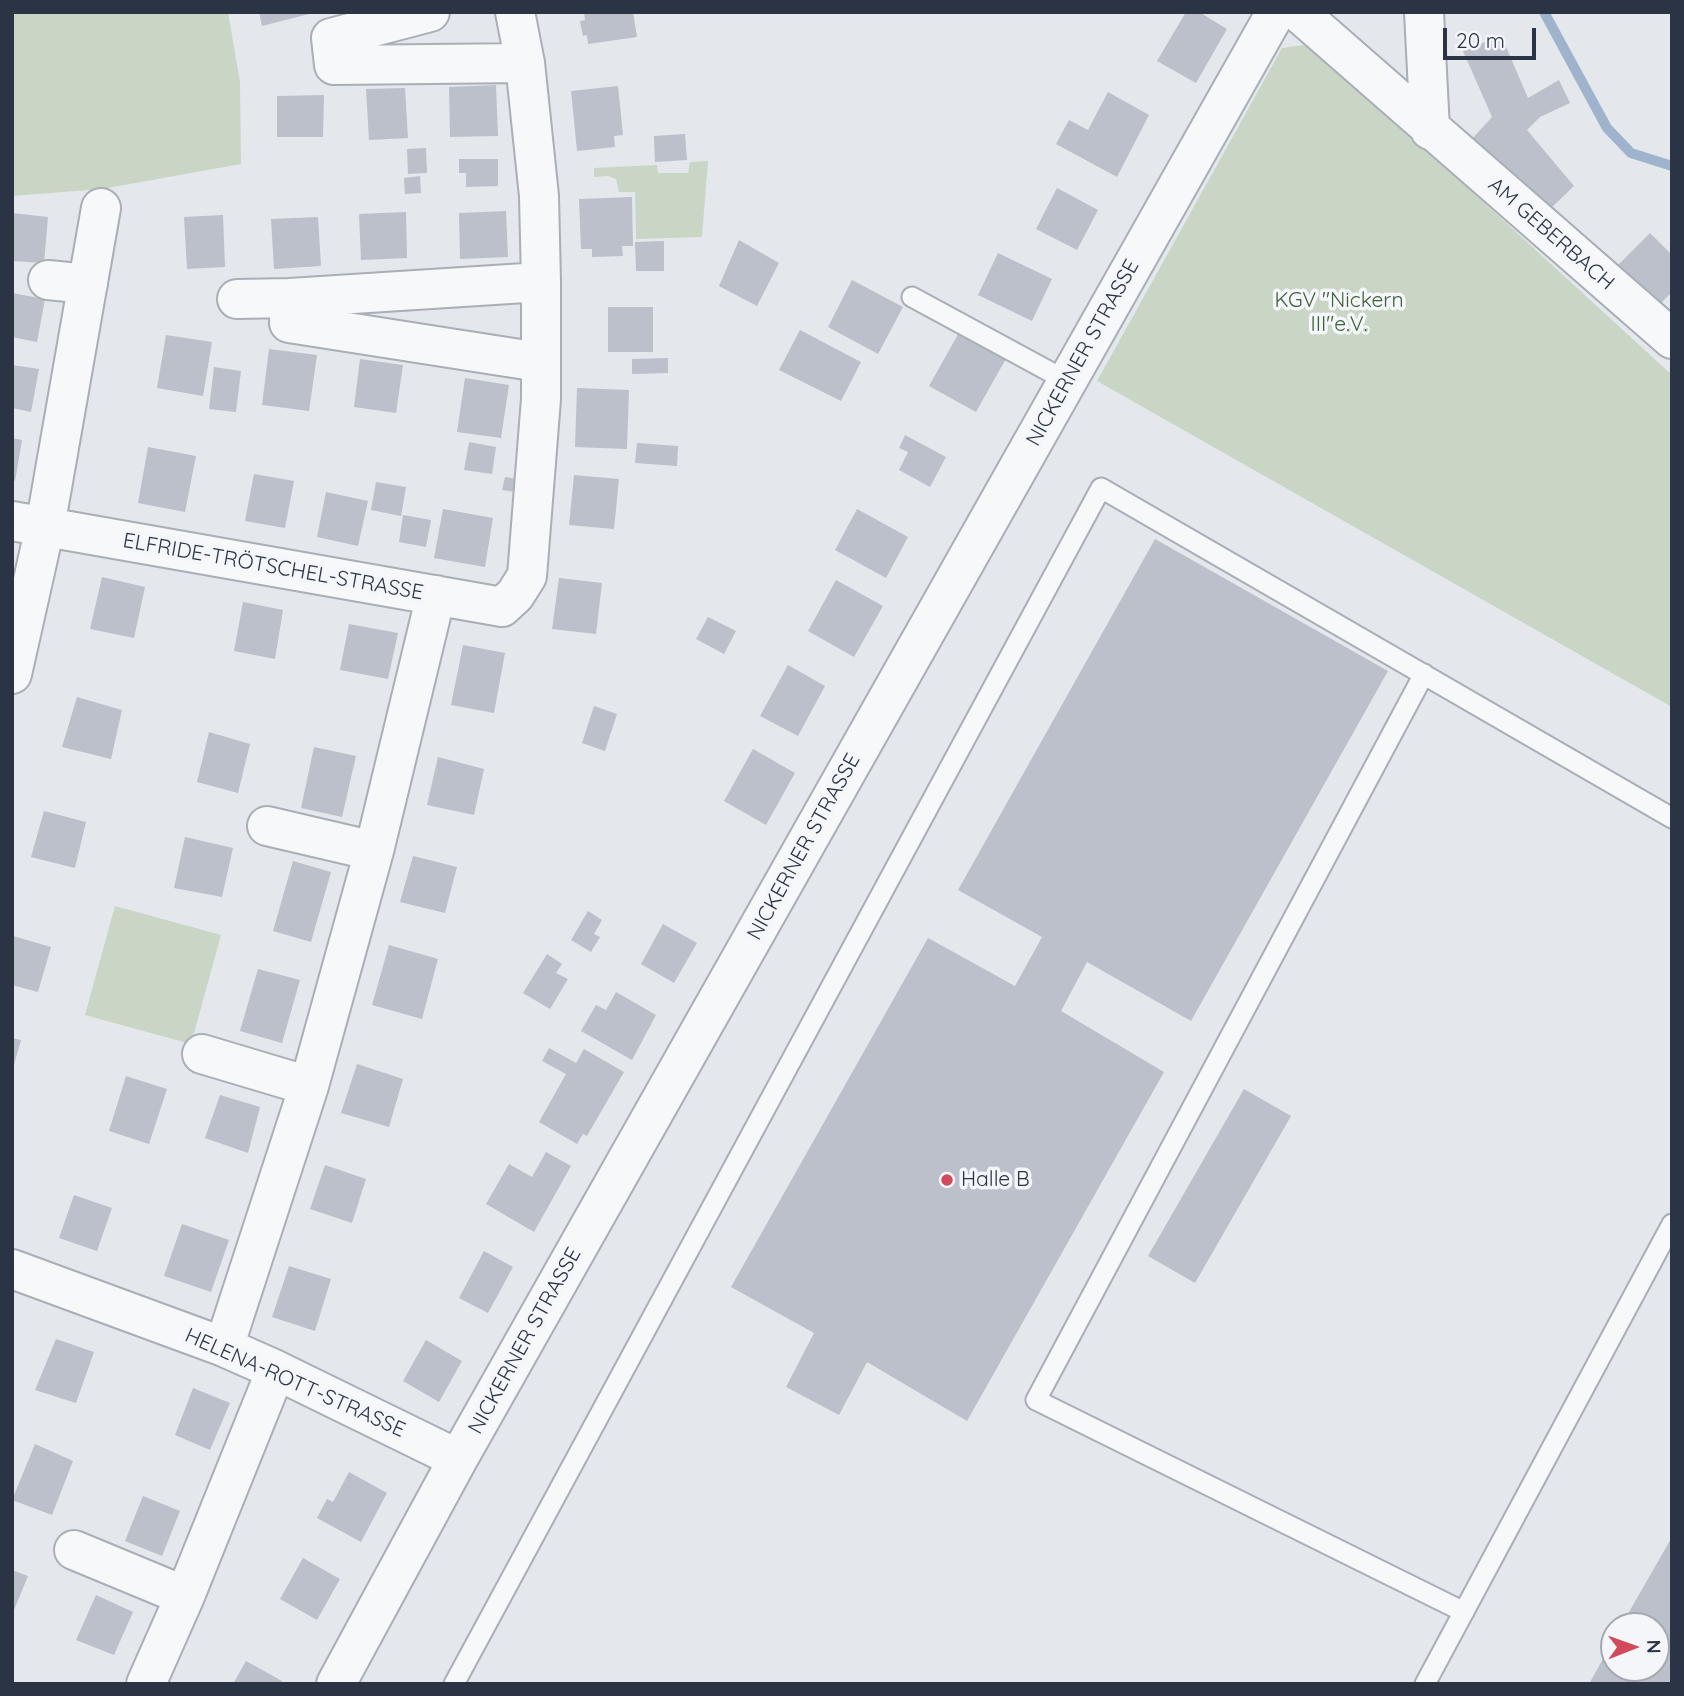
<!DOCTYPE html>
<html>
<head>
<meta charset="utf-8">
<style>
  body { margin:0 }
  #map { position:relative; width:1684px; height:1696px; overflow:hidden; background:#e4e7ec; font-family:Quicksand,sans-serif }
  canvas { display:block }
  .frame { position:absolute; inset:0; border:14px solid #2b3445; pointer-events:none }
  .north { position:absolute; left:1600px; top:1612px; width:70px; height:70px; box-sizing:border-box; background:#f4f6f9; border:2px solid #a4a8b1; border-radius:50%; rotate:89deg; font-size:19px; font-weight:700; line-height:28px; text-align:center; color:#2b3445 }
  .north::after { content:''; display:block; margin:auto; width:24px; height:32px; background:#d1495b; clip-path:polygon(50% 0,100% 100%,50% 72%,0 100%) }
  .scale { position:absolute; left:1443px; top:28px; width:93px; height:32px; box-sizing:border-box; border:4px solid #2b3445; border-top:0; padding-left:9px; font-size:21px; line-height:24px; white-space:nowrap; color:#2b3445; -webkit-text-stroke:5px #f4f6f9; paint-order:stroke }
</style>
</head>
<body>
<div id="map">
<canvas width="1684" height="1696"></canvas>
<div class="frame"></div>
<div class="north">N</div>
<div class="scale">20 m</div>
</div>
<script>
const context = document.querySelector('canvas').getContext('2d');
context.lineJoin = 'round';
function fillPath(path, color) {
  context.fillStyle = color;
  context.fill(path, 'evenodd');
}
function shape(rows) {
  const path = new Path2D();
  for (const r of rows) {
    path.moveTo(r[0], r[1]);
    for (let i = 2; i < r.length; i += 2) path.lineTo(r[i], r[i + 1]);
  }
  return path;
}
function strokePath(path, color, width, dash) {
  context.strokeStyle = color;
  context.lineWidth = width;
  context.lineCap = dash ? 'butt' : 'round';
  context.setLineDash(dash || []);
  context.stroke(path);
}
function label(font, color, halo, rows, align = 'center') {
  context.font = font + ' Quicksand,sans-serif';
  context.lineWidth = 7;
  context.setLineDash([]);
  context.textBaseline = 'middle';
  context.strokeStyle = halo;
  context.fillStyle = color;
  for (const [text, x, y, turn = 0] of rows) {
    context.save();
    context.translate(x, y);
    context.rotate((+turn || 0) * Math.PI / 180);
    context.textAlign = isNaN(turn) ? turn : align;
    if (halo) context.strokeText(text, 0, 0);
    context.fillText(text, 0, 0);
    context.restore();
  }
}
fillPath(shape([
  [12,12,228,12,240,82,241,164,102,189,12,196],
  [1311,44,1672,375,1672,707,1097,381,1282,48],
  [708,161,702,237,636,239,635,192,619,192,616,179,608,176,594,177,594,168,657,165,658,173,688,173,690,162],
  [115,906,221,935,191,1044,85,1015]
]), '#c9d6c5');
strokePath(shape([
  [1544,12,1607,128,1631,153,1672,166]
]), '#9fb4cc', 10);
fillPath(shape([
  [259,12,313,12,313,13,262,26],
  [584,12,633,12,637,37,588,44,587,35,583,36,580,21,585,20],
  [1186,12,1199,12,1227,29,1196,83,1157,61],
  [1501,35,1528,98,1559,80,1570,103,1540,117,1527,130,1574,186,1550,209,1471,140,1492,117,1463,51],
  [496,85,498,136,450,137,449,87],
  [618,86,623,135,614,136,615,147,577,151,571,91],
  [405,88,408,138,369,140,366,89],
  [1108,92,1149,115,1117,177,1056,144,1069,120,1088,130],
  [324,95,323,137,277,137,277,96],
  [685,134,687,160,655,162,654,136],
  [426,148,427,173,408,174,407,149],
  [459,159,498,159,498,186,466,187,466,173,459,173],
  [420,176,421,193,405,194,404,178],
  [1057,188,1098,210,1077,250,1036,229],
  [632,197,633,246,622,246,623,256,592,257,592,249,581,249,579,199],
  [506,211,508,257,460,259,459,213],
  [406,212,407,258,361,260,359,214],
  [12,213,48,217,44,263,12,261],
  [223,215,225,267,187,269,184,217],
  [318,217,321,266,274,269,271,219],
  [1650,233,1672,255,1672,292,1655,309,1614,269],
  [739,240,779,263,757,306,719,286],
  [664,241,664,271,636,271,635,242],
  [998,253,1052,279,1032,321,978,295],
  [852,280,903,307,878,354,828,327],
  [12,293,45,299,37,342,12,337],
  [608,307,653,307,653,352,608,352],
  [961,329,1008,355,976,412,929,386],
  [800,330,861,362,841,401,779,370],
  [166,335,212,342,203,396,157,388],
  [269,349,317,355,309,411,262,405],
  [668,358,668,373,632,374,632,359],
  [360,359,403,365,396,413,354,407],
  [12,365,39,369,31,412,12,408],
  [214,367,241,371,236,412,209,409],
  [465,378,509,385,501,438,457,432],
  [577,388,629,390,627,449,575,447],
  [905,435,946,457,930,487,899,470,908,452,899,448],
  [12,438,22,440,15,481,12,480],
  [469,442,496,447,492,474,464,470],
  [637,443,678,446,677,466,635,463],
  [148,447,196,456,185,512,138,503],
  [254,474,294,481,285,528,245,521],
  [574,475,619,479,614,529,569,525],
  [505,477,518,479,516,492,502,490],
  [376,482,406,487,401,516,371,510],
  [326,492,368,501,358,546,317,537],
  [443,509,493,518,485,567,434,558],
  [857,509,908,537,886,578,835,550],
  [403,515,431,520,426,547,399,542],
  [1155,539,1388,671,1191,1021,1087,962,1061,1011,1164,1072,967,1421,867,1362,839,1415,786,1387,814,1333,731,1287,928,938,1015,986,1042,937,958,890],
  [102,577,145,587,134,638,90,629],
  [559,578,602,583,596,634,552,629],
  [836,580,883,606,854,657,808,631],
  [243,602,283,610,275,659,234,651],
  [708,617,736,631,724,654,696,639],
  [349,624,398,633,388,679,340,670],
  [463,645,505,653,494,713,451,705],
  [788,665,825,686,798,736,760,716],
  [77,697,122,710,111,759,62,747],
  [594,706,617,714,605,751,582,743],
  [209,732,250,744,238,793,197,782],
  [314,747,356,756,342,817,301,808],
  [753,749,795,773,766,825,724,801],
  [438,757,484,769,474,815,427,805],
  [44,811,86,822,75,868,31,857],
  [185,837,233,848,222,897,174,888],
  [413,856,457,867,445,913,400,902],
  [293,861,331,872,311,942,273,931],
  [588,911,602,920,594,934,600,937,591,952,571,940],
  [663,924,697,943,674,983,641,964],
  [13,936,51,947,38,992,12,985],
  [389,945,438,959,422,1019,372,1005],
  [547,954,562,964,556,973,568,979,550,1009,523,993],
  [258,969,300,980,282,1043,240,1031],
  [616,992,656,1015,632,1060,581,1031,596,1005,606,1010],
  [12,1038,21,1040,13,1068,12,1068],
  [549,1048,576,1063,584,1049,624,1072,587,1136,583,1134,577,1144,539,1122,566,1074,542,1061],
  [357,1064,403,1079,389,1127,341,1113],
  [126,1076,167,1089,149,1144,109,1131],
  [1244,1089,1291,1116,1195,1283,1148,1256],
  [220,1095,260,1107,248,1153,205,1138],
  [546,1152,571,1166,534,1232,486,1204,509,1164,532,1177],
  [325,1165,366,1179,352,1223,310,1209],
  [74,1195,112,1208,97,1251,59,1238],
  [182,1224,229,1240,211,1292,164,1276],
  [484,1251,513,1267,488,1313,459,1298],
  [289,1266,331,1279,315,1331,272,1317],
  [56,1339,94,1352,76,1403,35,1390],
  [426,1340,462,1361,439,1402,403,1381],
  [193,1388,230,1403,210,1450,175,1435],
  [35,1444,73,1461,52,1515,12,1500],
  [349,1472,387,1493,361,1542,317,1518,327,1499,333,1502],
  [143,1496,180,1511,162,1556,125,1541],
  [1672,1537,1672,1684,1589,1684,1614,1639,1614,1668,1656,1668,1656,1626,1621,1626],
  [303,1558,340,1579,317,1620,280,1599],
  [12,1570,28,1576,12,1615],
  [96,1595,133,1612,114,1655,76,1640],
  [246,1661,282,1681,281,1684,233,1684]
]), '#bbc0ca');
const service = shape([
  [912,297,1067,381],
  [1424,674,1036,1400,1464,1612],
  [454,1684,1101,488,1672,818],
  [1425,1684,1672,1224]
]);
const minor = shape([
  [430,12,331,38,334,65,525,63],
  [1298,12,1672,339],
  [1424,12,1430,130],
  [48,280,88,284],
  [237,299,290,298],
  [539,362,289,323,290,298,541,282],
  [12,521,502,607,515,595,527,576,541,399,541,282,539,196,525,63,515,12],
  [12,674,45,527,101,208],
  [267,826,374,851],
  [202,1054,309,1086],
  [12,1269,224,1347,276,1370,458,1459],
  [224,1347,309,1086,374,851,436,595],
  [74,1550,185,1596],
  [146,1684,185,1596,276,1370],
  [336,1684,458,1459,1276,12]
]);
strokePath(service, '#a9aeb7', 23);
strokePath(minor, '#a9aeb7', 42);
strokePath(service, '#f7f8fa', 19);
strokePath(minor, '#f7f8fa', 38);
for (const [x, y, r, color] of [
  [947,1180,7,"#d1495b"]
]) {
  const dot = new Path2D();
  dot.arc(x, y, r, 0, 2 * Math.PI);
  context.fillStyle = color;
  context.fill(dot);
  strokePath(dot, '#f4f6f9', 2.5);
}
label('21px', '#2b3445', '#f4f6f9', [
  ["AM GEBERBACH",1551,234,41],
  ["NICKERNER STRASSE",1083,353,-61],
  ["ELFRIDE-TRÖTSCHEL-STRASSE",273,567,10],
  ["NICKERNER STRASSE",804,847,-61],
  ["NICKERNER STRASSE",525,1341,-61],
  ["HELENA-ROTT-STRASSE",295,1383,24]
]);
label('21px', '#3f6138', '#f4f6f9', [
  ["KGV \"Nickern",1339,301],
  ["III\"e.V.",1339,325]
]);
label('21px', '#2b3445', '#f4f6f9', [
  ["Halle B",961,1180]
], 'left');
</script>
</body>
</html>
